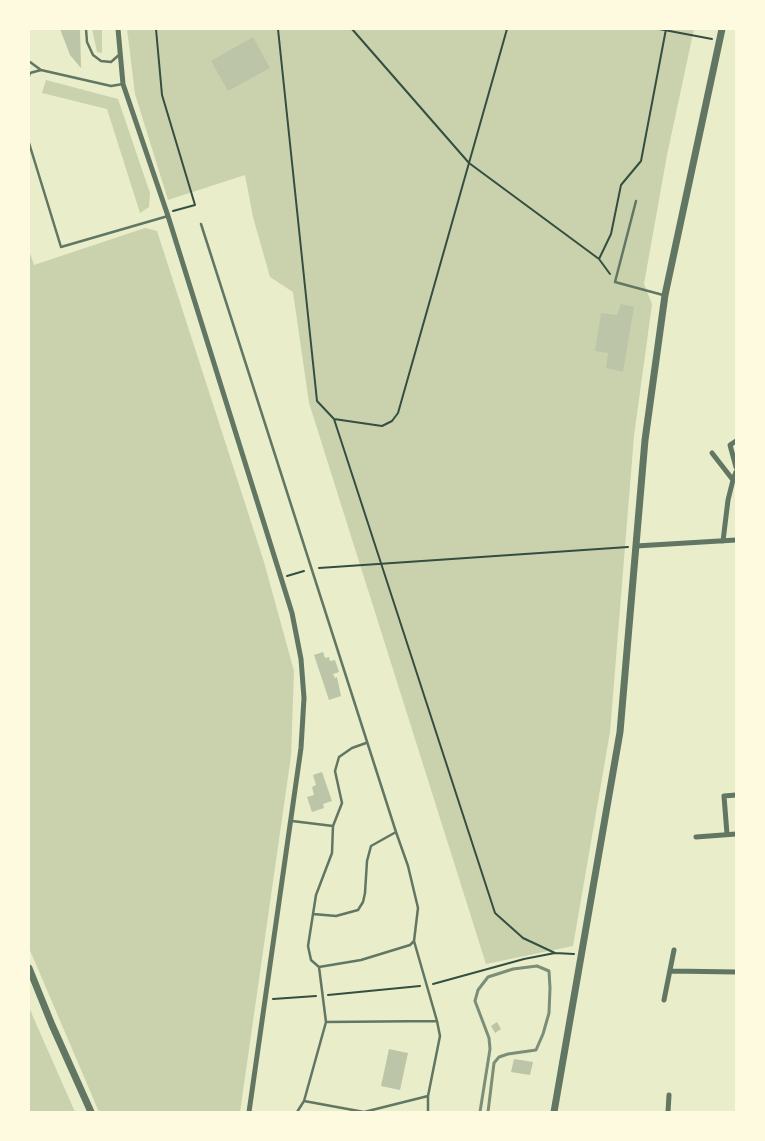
<!DOCTYPE html>
<html>
<head>
<meta charset="utf-8">
<style>
  body { margin:0 }
  #map { position:relative; width:765px; height:1141px; overflow:hidden; background:#e9edc9; font-family:"Public Sans",sans-serif }
  canvas { display:block }
  .frame { position:absolute; inset:0; border:30px solid #fefae0; pointer-events:none }
</style>
</head>
<body>
<div id="map">
<canvas width="765" height="1141"></canvas>
<div class="frame"></div>
</div>
<script>
const context = document.querySelector('canvas').getContext('2d');
context.lineJoin = 'round';
function fillPath(path, color) {
  context.fillStyle = color;
  context.fill(path, 'evenodd');
}
function shape(rows) {
  const path = new Path2D();
  for (const r of rows) {
    path.moveTo(r[0], r[1]);
    for (let i = 2; i < r.length; i += 2) path.lineTo(r[i], r[i + 1]);
  }
  return path;
}
function strokePath(path, color, width, dash) {
  context.strokeStyle = color;
  context.lineWidth = width;
  context.lineCap = dash ? 'butt' : 'round';
  context.setLineDash(dash || []);
  context.stroke(path);
}
fillPath(shape([
  [92,29,102,29,102,53,97,52],
  [127,29,694,29,667,155,644,284,652,304,634,436,610,732,573,946,486,964,309,403,293,292,270,277,253,217,245,175,168,200,135,94],
  [46,80,118,99,150,193,149,207,140,213,107,109,42,93],
  [145,228,157,231,264,562,294,671,291,756,240,1112,99,1112,29,948,29,250,34,265],
  [29,1007,34,1019,75,1112,29,1112]
]), '#cad2ad');
fillPath(shape([
  [60,29,80,29,81,68,70,55],
  [253,37,270,68,228,91,211,61],
  [621,304,634,307,623,372,606,368,608,353,595,351,601,313,617,315],
  [323,652,325,658,329,657,330,661,335,660,339,672,333,674,335,678,337,677,341,696,329,700,314,655],
  [322,772,332,801,323,804,324,808,312,812,307,797,314,795,312,787,316,785,313,775],
  [497,1022,501,1029,495,1033,491,1026],
  [389,1049,408,1053,400,1090,381,1086],
  [514,1059,533,1062,530,1075,511,1072]
]), '#bcc5a7');
strokePath(shape([
  [156,29,162,95,195,205,173,211],
  [278,29,317,401,334,419,382,426,392,421,398,413,507,29],
  [352,29,469,163,599,259,610,274],
  [659,29,712,39],
  [599,259,611,234,621,185,641,161,666,29],
  [334,419,495,913,523,938,555,953],
  [319,568,628,547],
  [287,576,304,571],
  [433,984,524,959,555,953,574,954],
  [328,995,420,986],
  [273,999,316,996]
]), '#344e41', 2);
strokePath(shape([
  [86,29,87,42,93,55,101,61,111,62,120,54],
  [30,62,41,70,111,86,123,84],
  [29,76,30,73,41,70],
  [29,143,61,247,168,216],
  [636,201,615,282,663,295],
  [201,224,396,832],
  [292,821,333,826],
  [313,914,336,916,358,910,363,902,365,893,367,861,371,846,396,832,408,866,418,908,414,941,410,945,361,960,319,967],
  [414,941,437,1021],
  [326,1022,437,1021,440,1036,428,1096,428,1112],
  [304,1101,364,1112,428,1096],
  [297,1112,304,1101,326,1022,319,967,311,960,308,946,316,895,332,853,333,826,342,803,335,771,339,757,352,748,366,743]
]), '#617663', 2.5);
strokePath(shape([
  [118,29,123,84,168,216,292,613,301,659,304,698,301,748,249,1112],
  [736,441,730,445,736,467],
  [712,453,733,480,728,500,723,541],
  [733,480,736,472],
  [636,546,736,540],
  [727,834,724,796,736,795],
  [696,837,736,834],
  [671,971,736,972],
  [664,1000,674,950],
  [668,1112,669,1095]
]), '#617663', 5);
strokePath(shape([
  [29,968,52,1025,91,1112],
  [554,1112,620,732,645,440,665,295,722,29]
]), '#617663', 7);
strokePath(shape([
  [480,1112,490,1049,489,1038,475,1001,478,990,488,977,513,969,537,966,549,971,550,988,549,1013,543,1034,536,1050,508,1054,499,1057,494,1063,488,1112]
]), '#7c8e77', 3);
</script>
</body>
</html>
